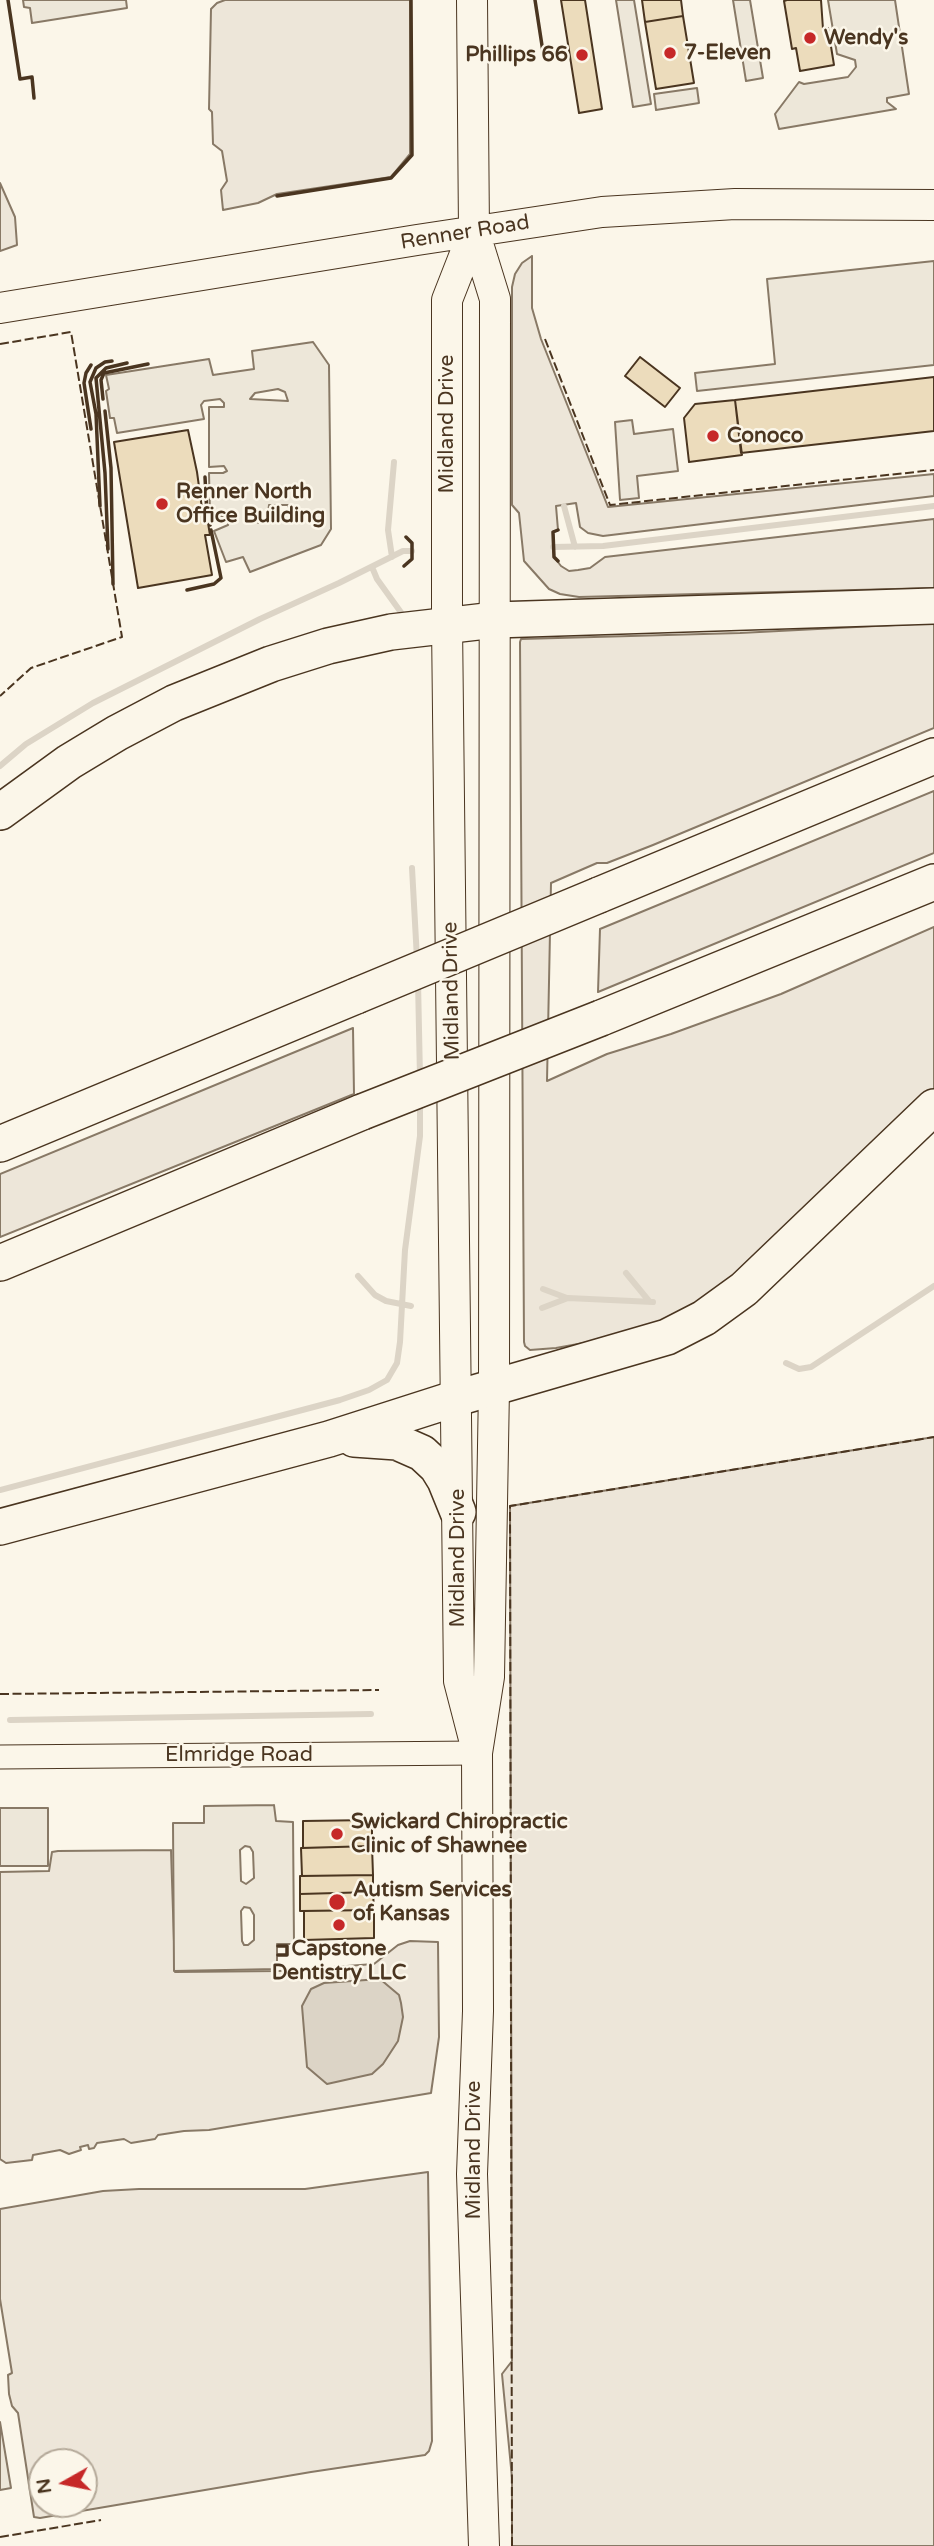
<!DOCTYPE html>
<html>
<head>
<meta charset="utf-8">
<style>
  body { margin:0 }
  #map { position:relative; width:934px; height:2546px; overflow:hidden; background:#fbf6e9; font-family:"Varela Round",sans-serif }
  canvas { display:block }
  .north { position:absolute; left:28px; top:2448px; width:70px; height:70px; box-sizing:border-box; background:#fbf6e9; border:2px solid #b4a999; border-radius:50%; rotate:261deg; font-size:19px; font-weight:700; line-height:28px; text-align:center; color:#4a3520 }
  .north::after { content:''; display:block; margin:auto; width:24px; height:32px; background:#c62828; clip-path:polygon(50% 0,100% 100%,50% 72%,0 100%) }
</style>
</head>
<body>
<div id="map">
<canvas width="934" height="2546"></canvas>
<div class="north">N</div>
</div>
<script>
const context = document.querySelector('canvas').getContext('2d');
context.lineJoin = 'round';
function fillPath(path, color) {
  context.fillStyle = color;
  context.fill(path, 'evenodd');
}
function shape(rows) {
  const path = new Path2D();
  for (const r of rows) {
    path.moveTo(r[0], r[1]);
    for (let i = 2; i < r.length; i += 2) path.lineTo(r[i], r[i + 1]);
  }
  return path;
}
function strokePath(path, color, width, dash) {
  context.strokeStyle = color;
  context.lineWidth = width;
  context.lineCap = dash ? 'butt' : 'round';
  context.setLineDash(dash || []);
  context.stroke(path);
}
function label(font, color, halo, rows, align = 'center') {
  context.font = font + ' "Varela Round",sans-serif';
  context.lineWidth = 5;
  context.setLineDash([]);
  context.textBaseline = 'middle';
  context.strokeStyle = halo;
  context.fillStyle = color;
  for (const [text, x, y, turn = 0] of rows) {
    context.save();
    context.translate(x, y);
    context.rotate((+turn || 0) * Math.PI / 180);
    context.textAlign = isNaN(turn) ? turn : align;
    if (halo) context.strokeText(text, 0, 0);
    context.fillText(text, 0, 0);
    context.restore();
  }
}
const green = shape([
  [225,0,410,0,410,154,391,177,277,194,258,203,223,210,221,190,227,181,222,151,213,144,212,112,209,109,211,9,217,3,225,0],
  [0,183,15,217,17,245,0,251,0,183],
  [532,256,532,308,541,339,608,507,934,474,934,496,603,536,588,533,580,527,576,503,556,506,558,530,553,532,554,557,561,566,569,571,578,570,590,568,605,557,934,519,934,588,579,597,560,594,549,589,524,561,519,513,512,505,512,287,515,274,522,263,532,256],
  [934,623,934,728,653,845,607,863,597,863,551,883,547,1081,607,1054,671,1034,781,994,934,927,934,1092,723,1286,669,1320,600,1340,556,1348,530,1350,525,1346,524,1342,520,642,521,639,740,633,934,623],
  [934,791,934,853,598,992,600,929,934,791],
  [353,1028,354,1094,0,1237,0,1174,353,1028],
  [934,1437,934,2546,512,2546,512,2478,502,2374,512,2361,510,1506,934,1437],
  [171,1850,175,1972,279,1971,374,1964,398,1945,410,1941,438,1942,439,2037,431,2093,209,2130,184,2131,158,2135,155,2139,131,2143,124,2139,97,2143,94,2148,89,2149,88,2145,80,2147,81,2150,69,2154,60,2150,33,2155,32,2160,6,2163,0,2159,0,1872,49,1871,52,1852,58,1851,171,1850],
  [428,2172,432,2441,429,2451,425,2455,311,2472,40,2518,34,2517,18,2413,12,2406,9,2394,8,2375,12,2373,0,2299,0,2209,103,2191,139,2189,305,2189,428,2172],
  [42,2462,84,2462,84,2504,42,2504,42,2462]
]);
fillPath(green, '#ede6d9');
strokePath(green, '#887966', 2);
const parking = shape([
  [23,0,126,0,127,8,32,23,30,8,24,7,23,0],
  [616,0,634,0,651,104,633,107,616,0],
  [733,0,750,0,763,78,746,81,733,0],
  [828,0,895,0,909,94,887,98,887,102,896,109,779,129,775,114,799,82,804,84,848,77,856,67,855,60,837,54,828,0],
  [697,88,699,103,656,110,654,94,697,88],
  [934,261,934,365,697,391,695,373,775,364,767,279,934,261],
  [313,342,329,365,331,529,321,545,250,572,243,557,226,562,214,531,228,525,229,518,226,516,210,516,209,473,223,473,227,471,224,466,209,467,209,407,224,407,224,403,220,399,204,401,201,405,204,419,117,433,114,418,110,418,106,391,109,389,106,375,209,359,213,375,254,369,252,351,313,342],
  [278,389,285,392,288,401,250,399,255,393,278,389],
  [269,505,288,505,289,508,284,515,267,521,259,523,253,520,252,514,268,513,269,505],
  [632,420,634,434,673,429,678,471,637,476,639,498,620,500,615,422,632,420],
  [274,1805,276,1821,293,1822,294,1944,277,1944,277,1969,174,1971,173,1823,204,1823,204,1806,274,1805],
  [245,1846,250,1847,253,1852,254,1878,246,1884,241,1881,240,1850,245,1846],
  [244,1907,250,1908,254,1915,254,1940,248,1945,244,1945,242,1941,241,1911,244,1907],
  [0,1808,48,1808,48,1866,0,1866,0,1808],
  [0,2422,11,2488,0,2490,0,2422]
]);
fillPath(parking, '#ede7d9');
strokePath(parking, '#887966', 2);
const water = shape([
  [380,1979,399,1995,401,2003,403,2017,398,2041,383,2064,372,2074,327,2084,307,2067,302,2006,311,1989,324,1983,380,1979]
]);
fillPath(water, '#dcd4c6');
strokePath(water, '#887966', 2);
strokePath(shape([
  [564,506,575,547],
  [553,547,603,546,934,506],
  [392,557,388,530,394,462],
  [372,567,377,579,405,618],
  [0,766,26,744,93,703,260,619,339,583,403,551,412,551],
  [412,868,417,959],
  [418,981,420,1078],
  [626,1273,649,1301],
  [358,1276,375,1295,386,1301,411,1306],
  [543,1289,567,1298],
  [542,1308,568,1298,653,1302],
  [786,1363,799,1369,811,1367,934,1286],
  [0,1490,340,1400,369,1390,387,1380,397,1363,400,1342,405,1250,420,1136,420,1100],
  [10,1720,371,1714]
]), '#dcd4c6', 6);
const building = shape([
  [561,0,585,0,602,109,579,113,561,0],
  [642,0,681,0,683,16,645,22,642,0],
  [787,0,821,0,823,29,828,28,834,65,800,71,796,48,792,49,784,1,787,0],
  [683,16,694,83,656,89,645,22,683,16],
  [640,357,680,388,665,407,625,376,640,357],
  [934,377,934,431,741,453,735,400,934,377],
  [735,400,742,455,689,462,684,418,695,404,735,400],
  [188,430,197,472,204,523,208,523,210,535,205,535,212,575,138,588,114,442,188,430],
  [372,1820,372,1846,303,1848,303,1821,372,1820],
  [372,1846,373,1875,302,1876,301,1848,372,1846],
  [373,1875,373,1892,300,1894,300,1876,373,1875],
  [373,1892,374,1910,300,1911,300,1894,373,1892],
  [374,1910,374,1938,304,1940,304,1911,374,1910]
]);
fillPath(building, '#ecdcbc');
strokePath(building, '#4a3520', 2);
const minor = shape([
  [0,1757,477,1753]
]);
const major = shape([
  [472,0,474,231,495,299,494,1388,489,1677,477,1753,478,2011,472,2174,484,2546],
  [0,308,417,240,602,212,735,204,934,205],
  [474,1739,459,1681,447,624,447,300,474,231]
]);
const highway = shape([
  [0,812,69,762,117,733,174,703,271,664,328,646,391,632,495,620,934,606],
  [599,895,934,756],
  [601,1018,934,882],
  [0,1144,356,996],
  [0,1263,362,1112],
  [354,1439,397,1442,422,1453,437,1467,445,1480,458,1512],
  [0,1527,329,1439,457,1398,667,1337,704,1318,744,1289,934,1107]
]);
strokePath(minor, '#4a3520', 25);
strokePath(major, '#4a3520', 32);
strokePath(highway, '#4a3520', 38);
strokePath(minor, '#fbf6e9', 23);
strokePath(major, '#fbf6e9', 30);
strokePath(highway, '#fbf6e9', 35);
const highwayBridge = shape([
  [356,996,599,895],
  [362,1112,601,1018]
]);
strokePath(highwayBridge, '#4a3520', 38, []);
strokePath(highwayBridge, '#fbf6e9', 35);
strokePath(shape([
  [545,339,610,505,934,470],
  [0,344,71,332,122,637,31,668,0,696],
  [0,1694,379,1690],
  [0,2537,101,2520],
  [512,2546,510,1506,934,1437]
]), '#4a3520', 2, [9, 3.5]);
strokePath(shape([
  [8,0,20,79,32,77,34,98],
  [535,0,543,52],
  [277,196,391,178,412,155,411,0],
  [103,399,101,380,104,373,148,364],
  [105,411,111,468,113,584],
  [91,429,84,383,86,373,91,365],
  [205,477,207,515,210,525],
  [100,506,96,414,90,382,96,368,105,362,112,361],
  [108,549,105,473,96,378,106,368,127,363],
  [558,561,554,557,553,532,558,530],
  [404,566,412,559,412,543,406,537],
  [187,590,214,584,221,578,211,530],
  [278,1946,287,1946,287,1955,278,1955]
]), '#4a3520', 3.5);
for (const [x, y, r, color] of [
  [810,38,7,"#c62828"],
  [670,53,7,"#c62828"],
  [582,55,7,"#c62828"],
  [713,436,7,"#c62828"],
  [162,504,7,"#c62828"],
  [337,1834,7,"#c62828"],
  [337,1902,9,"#c62828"],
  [339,1925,7,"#c62828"]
]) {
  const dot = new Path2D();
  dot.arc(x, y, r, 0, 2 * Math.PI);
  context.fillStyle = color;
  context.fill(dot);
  strokePath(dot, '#fbf6e9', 2.5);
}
label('bold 21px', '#4a3520', '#fbf6e9', [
  ["Wendy's",824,38],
  ["7-Eleven",684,53],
  ["Phillips 66",568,55,"right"],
  ["Conoco",727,436],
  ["Renner North",176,492],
  ["Office Building",176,516],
  ["Swickard Chiropractic",351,1822],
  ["Clinic of Shawnee",351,1846],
  ["Autism Services",353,1890],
  ["of Kansas",353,1914],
  ["Capstone",339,1949,"center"],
  ["Dentistry LLC",339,1973,"center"]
], 'left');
label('21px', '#4a3520', '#fbf6e9', [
  ["Renner Road",465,233,-9],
  ["Midland Drive",447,424,-90],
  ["Midland Drive",452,991,-91],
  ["Midland Drive",458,1558,-90],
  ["Elmridge Road",239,1755],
  ["Midland Drive",474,2150,-90]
]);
</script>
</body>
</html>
